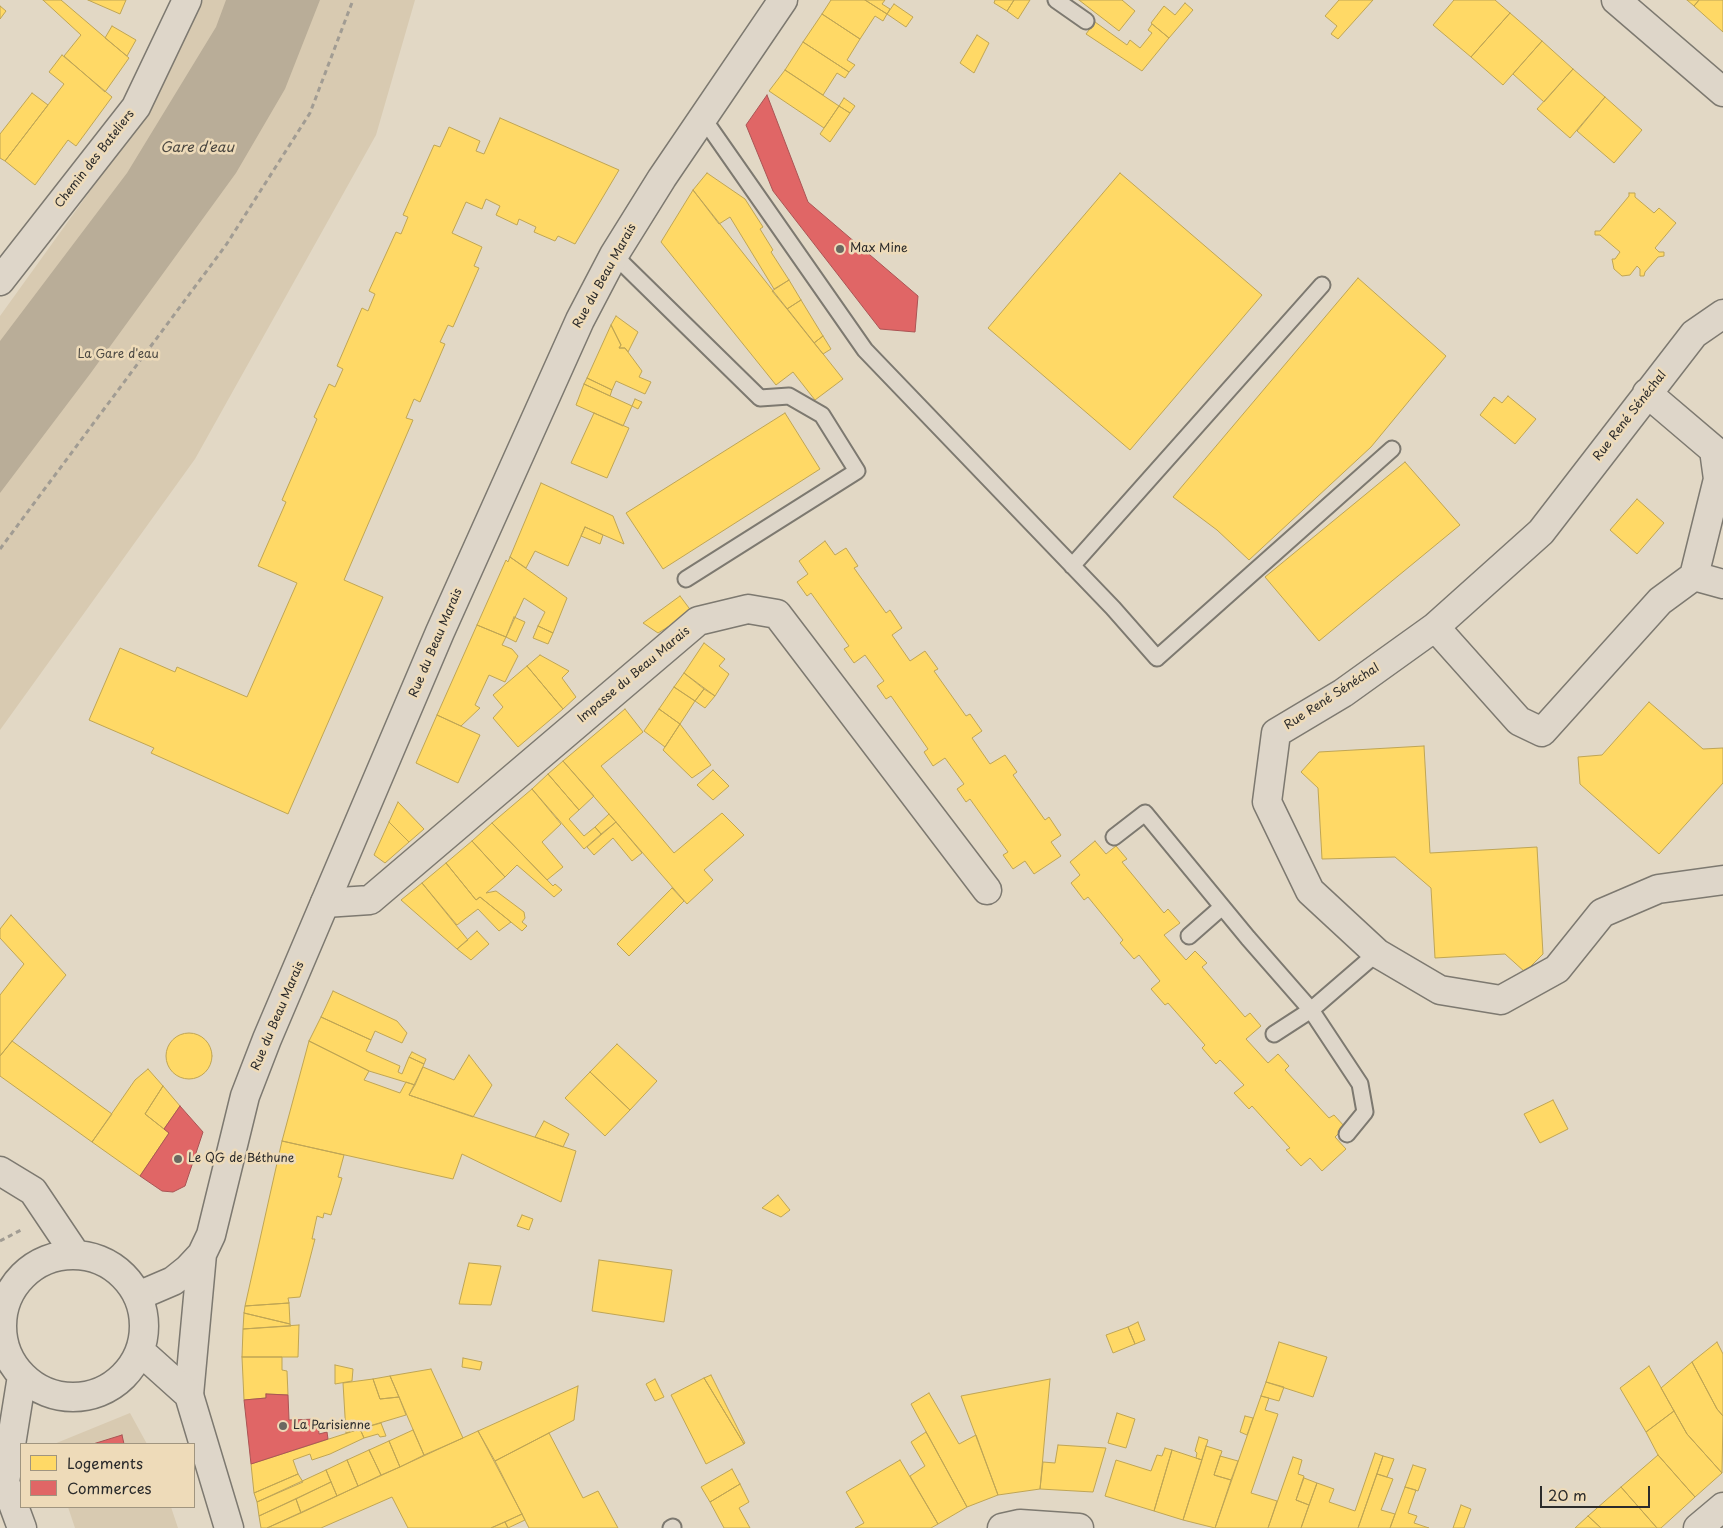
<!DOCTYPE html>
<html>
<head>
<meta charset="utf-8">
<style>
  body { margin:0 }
  #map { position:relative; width:1723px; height:1528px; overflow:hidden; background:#e2d8c5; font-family:"Playpen Sans",sans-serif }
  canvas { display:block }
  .legend { position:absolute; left:20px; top:1443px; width:175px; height:65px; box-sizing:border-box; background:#eedbb9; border:1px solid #a09580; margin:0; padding:6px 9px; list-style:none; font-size:15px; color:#2b2b2b }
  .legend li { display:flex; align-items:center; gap:10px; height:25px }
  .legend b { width:25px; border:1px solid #a09580 }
  .scale { position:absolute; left:1540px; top:1486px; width:110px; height:22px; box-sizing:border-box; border:2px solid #2b2b2b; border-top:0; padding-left:6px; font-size:15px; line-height:18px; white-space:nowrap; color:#2b2b2b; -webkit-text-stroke:4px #eedbb9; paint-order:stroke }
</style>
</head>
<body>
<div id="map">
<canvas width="1723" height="1528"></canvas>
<ul class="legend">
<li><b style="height:14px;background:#ffd966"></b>Logements</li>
<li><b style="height:14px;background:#e06666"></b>Commerces</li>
</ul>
<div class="scale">20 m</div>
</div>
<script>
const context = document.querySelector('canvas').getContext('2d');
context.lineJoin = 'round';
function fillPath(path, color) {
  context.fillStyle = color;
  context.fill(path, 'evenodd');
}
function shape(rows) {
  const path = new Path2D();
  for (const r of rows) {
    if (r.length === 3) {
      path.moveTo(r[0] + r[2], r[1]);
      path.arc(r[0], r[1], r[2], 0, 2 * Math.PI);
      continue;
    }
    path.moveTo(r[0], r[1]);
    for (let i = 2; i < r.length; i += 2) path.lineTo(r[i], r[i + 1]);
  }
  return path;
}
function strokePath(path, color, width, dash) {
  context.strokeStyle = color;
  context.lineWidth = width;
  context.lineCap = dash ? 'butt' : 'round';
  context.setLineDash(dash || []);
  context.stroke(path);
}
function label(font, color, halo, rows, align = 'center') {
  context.font = font + ' "Playpen Sans",sans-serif';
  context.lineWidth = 5;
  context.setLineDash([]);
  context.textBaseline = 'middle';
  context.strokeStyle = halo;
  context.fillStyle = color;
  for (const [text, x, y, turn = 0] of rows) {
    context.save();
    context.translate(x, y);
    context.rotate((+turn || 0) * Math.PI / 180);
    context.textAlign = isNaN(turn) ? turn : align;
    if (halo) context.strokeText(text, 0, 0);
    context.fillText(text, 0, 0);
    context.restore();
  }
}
fillPath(shape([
  [203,0,415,0,376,135,195,459,0,730,0,316,118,152,166,74],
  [130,1413,147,1444,54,1444],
  [68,1507,171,1507,178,1528,75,1528]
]), '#d8cab1');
fillPath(shape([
  [226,0,320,0,285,89,236,173,90,374,0,493,0,341,127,173,216,27]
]), '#b9ad98');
const homes = shape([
  [43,0,61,0,129,58,105,92,64,56,81,35,43,0],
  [88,0,126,0,120,14,88,0],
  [831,0,865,0,887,14,883,21,875,16,860,39,822,14,831,0],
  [865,0,885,0,882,4,890,9,887,14,865,0],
  [995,0,1014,0,1007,11,994,3,995,0],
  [1014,0,1030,0,1018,19,1007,11,1014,0],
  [1079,0,1122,0,1135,11,1119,31,1079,0],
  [1339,0,1373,0,1338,39,1331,34,1337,26,1325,16,1339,0],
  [1454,0,1495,0,1510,13,1471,57,1433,25,1454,0],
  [1687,0,1699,0,1694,6,1687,0],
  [1699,0,1723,0,1723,32,1694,6,1699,0],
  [1185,3,1193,10,1169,38,1151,23,1164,6,1175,15,1185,3],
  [894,4,913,17,906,27,887,14,894,4],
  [0,6,6,11,0,19,0,6],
  [1510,13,1542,41,1503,85,1471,57,1510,13],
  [822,14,860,39,847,60,855,65,849,72,803,42,822,14],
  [1095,22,1127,45,1130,40,1140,48,1152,33,1148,30,1152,24,1169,38,1142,71,1086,34,1095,22],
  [112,26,136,40,127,56,105,38,112,26],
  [977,35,989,43,974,73,960,63,977,35],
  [1542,41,1573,69,1544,102,1513,74,1542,41],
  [803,42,849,72,845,78,837,73,823,95,785,70,803,42],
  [62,55,112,97,76,146,68,140,35,185,5,161,64,84,49,72,62,55],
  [1573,69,1605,97,1570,138,1537,109,1573,69],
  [785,70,839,106,824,128,769,91,785,70],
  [32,93,48,105,5,161,0,158,0,134,32,93],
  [1605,97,1642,130,1614,163,1577,131,1605,97],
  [844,98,855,106,850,113,839,106,844,98],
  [839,106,850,113,830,142,820,134,839,106],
  [500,118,619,170,575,244,558,236,555,241,534,232,536,227,519,219,517,225,496,215,500,206,486,199,482,209,466,202,452,233,482,247,474,266,479,268,453,327,448,325,440,342,445,344,420,402,414,399,406,418,413,420,344,580,383,597,288,814,151,753,154,748,89,720,120,648,175,672,177,667,247,697,297,583,258,566,286,502,282,500,317,419,314,417,329,384,335,387,343,369,337,366,362,308,368,311,375,294,369,291,396,232,401,234,408,217,403,215,434,145,440,147,449,127,480,141,476,151,484,154,500,118],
  [707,173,745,199,763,227,760,229,773,250,771,252,789,280,774,289,730,217,719,224,693,190,707,173],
  [1120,173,1262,295,1130,450,988,328,1120,173],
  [693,190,843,379,815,400,793,372,776,385,661,242,693,190],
  [1629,193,1635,193,1635,197,1654,213,1659,208,1676,223,1655,248,1659,252,1664,252,1664,256,1658,257,1645,272,1644,276,1640,276,1640,269,1637,266,1630,275,1622,276,1614,269,1612,259,1615,259,1620,252,1600,235,1595,235,1595,231,1600,231,1629,196,1629,193],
  [1358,278,1446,356,1371,447,1249,560,1217,530,1173,497,1358,278],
  [789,280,801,300,787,309,772,291,789,280],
  [801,300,823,336,814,343,787,309,801,300],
  [616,316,638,332,628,352,625,348,619,348,621,345,611,325,616,316],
  [611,325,621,345,619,348,625,348,642,371,639,377,651,382,645,394,616,381,612,390,587,378,611,325],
  [823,336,831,349,823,354,814,343,823,336],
  [587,378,612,390,610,396,584,384,587,378],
  [584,384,632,406,623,426,576,405,584,384],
  [1508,396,1536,419,1515,444,1480,415,1494,397,1502,403,1508,396],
  [635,399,642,402,638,409,632,406,635,399],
  [594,413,629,428,607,478,571,463,594,413],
  [785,413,820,469,663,569,626,513,785,413],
  [1405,462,1460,525,1319,641,1265,577,1405,462],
  [541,483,613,516,624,544,585,527,568,566,535,551,526,568,510,557,541,483],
  [1637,499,1664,523,1637,554,1610,530,1637,499],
  [585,527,603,535,600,544,581,536,585,527],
  [825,541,835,555,846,548,858,566,854,568,886,613,890,610,902,628,892,635,910,661,925,651,938,669,934,671,966,716,970,714,982,731,972,738,990,764,1005,755,1017,772,1013,775,1045,820,1049,817,1061,835,1051,842,1061,856,1034,874,1025,861,1013,869,1003,855,1008,852,970,799,966,802,957,789,964,784,945,758,933,766,924,752,928,749,891,696,886,699,877,686,884,681,865,655,854,663,844,649,849,646,811,593,807,596,797,582,808,574,799,561,825,541],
  [510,557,567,598,553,633,538,626,545,612,524,598,506,637,477,625,506,560,508,562,510,557],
  [680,596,692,612,658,633,643,623,680,596],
  [514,617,525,622,516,642,506,637,514,617],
  [477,625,506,637,502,645,512,649,518,656,505,682,489,675,475,705,480,708,461,726,437,715,477,625],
  [538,626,553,633,548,644,533,638,538,626],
  [704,643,725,659,719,666,729,674,715,696,684,673,704,643],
  [540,655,569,671,562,678,576,697,563,709,527,666,540,655],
  [527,666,563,709,518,747,493,718,503,707,493,695,527,666],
  [684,673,704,689,695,701,674,687,684,673],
  [674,687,695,701,680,724,659,709,674,687],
  [704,689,715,696,705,708,695,701,704,689],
  [1649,702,1703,749,1723,748,1723,783,1659,854,1580,784,1578,757,1602,755,1649,702],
  [625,709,643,732,601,766,674,853,722,813,744,835,704,870,713,880,687,904,563,761,625,709],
  [659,709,680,724,665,747,644,731,659,709],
  [437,715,480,735,458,783,416,763,437,715],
  [680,724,711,765,692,778,663,750,680,724],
  [1424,746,1430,853,1537,847,1543,954,1525,972,1505,954,1435,958,1431,888,1395,857,1322,859,1318,788,1301,772,1319,752,1424,746],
  [563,761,594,796,579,810,548,774,563,761],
  [713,770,729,786,713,800,697,785,713,770],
  [548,774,579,810,569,819,584,836,595,827,601,834,584,849,532,789,548,774],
  [532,789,561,824,542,842,563,867,547,880,492,823,532,789],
  [398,802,424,829,409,842,389,822,398,802],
  [609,814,616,822,601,834,595,827,609,814],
  [389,822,409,842,385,863,374,855,389,822],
  [616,822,642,853,632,861,613,838,594,855,587,847,616,822],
  [492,823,553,886,555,884,562,890,554,897,517,865,505,877,472,841,492,823],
  [472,841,505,877,486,893,496,891,524,912,525,918,522,922,527,926,522,931,480,897,476,900,446,863,472,841],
  [1095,841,1106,854,1116,846,1127,859,1122,862,1164,913,1168,909,1180,923,1164,935,1186,960,1195,951,1207,963,1202,967,1245,1017,1250,1013,1261,1026,1246,1039,1268,1063,1278,1054,1289,1066,1285,1070,1329,1118,1334,1115,1345,1127,1335,1137,1346,1149,1322,1171,1310,1158,1301,1166,1286,1150,1290,1148,1252,1106,1249,1109,1234,1093,1244,1085,1220,1060,1216,1064,1202,1048,1205,1045,1168,1003,1165,1005,1151,989,1160,981,1139,955,1134,959,1120,943,1123,940,1088,897,1084,900,1071,883,1080,875,1070,862,1095,841],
  [446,863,476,900,480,897,511,922,499,931,478,909,457,925,422,883,446,863],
  [422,883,468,940,457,949,401,900,422,883],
  [672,888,684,901,629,956,617,944,672,888],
  [11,915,66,975,0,1056,0,995,24,964,0,938,0,929,11,915],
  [477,931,489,944,471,960,457,949,477,931],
  [333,991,397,1021,407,1033,402,1043,375,1031,371,1040,321,1017,333,991],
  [321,1017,371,1040,366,1051,400,1066,398,1072,402,1074,409,1057,424,1064,415,1085,369,1071,309,1041,321,1017],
  [189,1056,23],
  [12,1041,112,1114,92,1142,0,1076,0,1056,12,1041],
  [309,1041,369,1071,364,1080,400,1093,406,1082,415,1085,409,1095,576,1151,561,1202,462,1154,453,1179,282,1141,309,1041],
  [617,1044,657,1081,630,1110,590,1072,617,1044],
  [412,1052,426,1059,424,1064,409,1057,412,1052],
  [469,1055,492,1085,473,1117,409,1095,423,1067,454,1080,469,1055],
  [148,1069,163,1086,145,1114,169,1133,140,1176,92,1142,135,1080,148,1069],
  [590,1072,630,1110,605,1136,565,1098,590,1072],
  [163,1086,180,1106,164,1129,145,1114,163,1086],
  [1553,1100,1568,1129,1540,1143,1524,1114,1553,1100],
  [544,1121,569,1134,563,1147,535,1137,544,1121],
  [282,1141,344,1155,338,1177,342,1178,331,1215,324,1213,323,1218,317,1216,312,1239,315,1239,300,1297,288,1298,289,1303,245,1306,282,1141],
  [778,1195,790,1210,781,1217,762,1208,778,1195],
  [522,1215,533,1219,529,1230,517,1226,522,1215],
  [599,1260,672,1270,664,1322,592,1311,599,1260],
  [469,1263,501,1266,491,1305,459,1304,469,1263],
  [289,1303,290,1324,244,1313,245,1306,289,1303],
  [244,1313,290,1324,291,1326,243,1329,244,1313],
  [1138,1322,1145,1340,1135,1344,1128,1327,1138,1322],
  [299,1325,298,1357,242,1357,243,1329,299,1325],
  [1128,1327,1135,1344,1113,1353,1106,1335,1128,1327],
  [1279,1342,1327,1357,1313,1397,1266,1382,1279,1342],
  [1717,1342,1723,1354,1723,1416,1717,1409,1692,1362,1717,1342],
  [242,1357,282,1357,282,1370,287,1371,288,1395,266,1394,266,1398,244,1400,242,1357],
  [463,1358,482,1362,480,1370,462,1367,463,1358],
  [1692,1362,1717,1409,1723,1416,1722,1473,1687,1434,1661,1388,1692,1362],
  [335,1365,353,1369,352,1381,335,1384,335,1365],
  [1649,1366,1674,1411,1646,1432,1620,1388,1649,1366],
  [431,1369,463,1438,424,1455,390,1376,431,1369],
  [711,1375,745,1443,744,1444,704,1378,711,1375],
  [390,1376,399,1397,380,1399,373,1379,390,1376],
  [704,1378,744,1444,706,1464,671,1395,704,1378],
  [373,1379,380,1399,399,1397,406,1415,346,1433,343,1383,373,1379],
  [655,1379,664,1397,655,1401,646,1384,655,1379],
  [1050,1379,1040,1489,998,1495,961,1396,1050,1379],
  [1266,1382,1284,1387,1279,1401,1261,1396,1266,1382],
  [578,1386,574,1420,495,1461,478,1431,578,1386],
  [929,1393,959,1444,976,1435,998,1495,967,1507,911,1404,929,1393],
  [1261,1396,1269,1398,1265,1410,1278,1414,1251,1493,1277,1501,1268,1528,1215,1528,1261,1396],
  [1674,1411,1687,1434,1722,1473,1695,1497,1658,1455,1646,1432,1674,1411],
  [1117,1413,1135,1419,1126,1448,1108,1443,1117,1413],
  [1245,1416,1253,1418,1247,1435,1240,1432,1245,1416],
  [381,1423,386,1436,380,1437,378,1434,364,1438,360,1429,381,1423],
  [360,1429,364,1438,330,1454,312,1460,310,1454,293,1460,298,1474,254,1493,251,1464,360,1429],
  [413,1430,424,1455,400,1467,389,1441,413,1430],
  [478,1431,522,1514,491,1528,408,1528,392,1497,321,1528,267,1528,478,1431],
  [926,1432,967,1507,938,1524,910,1476,925,1466,911,1442,926,1432],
  [549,1433,583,1498,598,1491,618,1528,529,1528,495,1461,549,1433],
  [1199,1437,1208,1440,1202,1460,1196,1458,1197,1453,1195,1451,1199,1437],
  [389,1441,400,1467,381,1475,369,1450,389,1441],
  [1058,1445,1106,1448,1093,1492,1040,1489,1043,1462,1055,1463,1058,1445],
  [1206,1446,1222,1451,1214,1475,1231,1480,1215,1528,1183,1520,1206,1446],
  [1165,1448,1172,1450,1154,1511,1105,1496,1116,1460,1151,1471,1157,1455,1162,1456,1165,1448],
  [369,1450,381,1475,358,1486,347,1460,369,1450],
  [1172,1450,1202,1460,1183,1520,1154,1511,1172,1450],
  [1375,1453,1383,1456,1358,1528,1301,1528,1317,1483,1334,1489,1329,1502,1355,1511,1375,1453],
  [1658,1455,1695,1497,1661,1528,1657,1528,1621,1487,1658,1455],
  [1220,1456,1238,1461,1231,1480,1214,1475,1220,1456],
  [1383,1456,1394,1459,1387,1477,1377,1474,1383,1456],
  [1293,1457,1302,1460,1298,1474,1304,1476,1296,1500,1309,1505,1301,1528,1268,1528,1293,1457],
  [347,1460,358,1486,337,1496,326,1470,347,1460],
  [900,1460,938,1524,931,1528,855,1528,864,1523,846,1492,900,1460],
  [1413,1465,1426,1469,1418,1491,1405,1487,1413,1465],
  [732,1469,740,1484,710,1502,701,1487,732,1469],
  [326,1470,331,1482,259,1516,257,1502,326,1470],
  [298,1474,303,1482,257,1502,254,1493,298,1474],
  [1377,1474,1393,1479,1381,1510,1395,1514,1390,1528,1358,1528,1377,1474],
  [1304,1478,1317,1483,1309,1505,1296,1500,1304,1478],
  [331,1482,337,1496,301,1513,296,1499,331,1482],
  [740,1484,749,1502,739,1508,750,1528,724,1528,710,1502,740,1484],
  [1405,1487,1416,1490,1408,1513,1417,1516,1414,1523,1429,1528,1390,1528,1405,1487],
  [1621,1487,1657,1528,1601,1528,1588,1516,1621,1487],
  [296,1499,301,1513,267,1528,261,1528,259,1516,296,1499],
  [1461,1505,1471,1509,1464,1528,1453,1528,1461,1505],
  [522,1514,525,1520,508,1528,505,1522,522,1514],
  [1588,1516,1601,1528,1575,1528,1588,1516],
  [505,1522,508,1528,491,1528,505,1522]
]);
fillPath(homes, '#ffd966');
strokePath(homes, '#bfa554', 1);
const shops = shape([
  [767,95,808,202,918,296,915,332,880,329,773,191,746,125,767,95],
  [180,1106,203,1132,185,1186,173,1192,162,1191,140,1176,169,1133,164,1129,180,1106],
  [266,1394,288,1395,289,1420,318,1419,319,1434,327,1432,328,1439,251,1464,244,1400,266,1398,266,1394],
  [122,1435,124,1444,93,1444,122,1435]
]);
fillPath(shops, '#e06666');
strokePath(shops, '#aa5454', 1);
const service = shape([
  [1056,0,1086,21],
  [703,118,865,350,1113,608,1157,658,1392,449],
  [614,255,760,398,789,396,822,415,857,471,686,579],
  [1072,566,1322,285],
  [1114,837,1145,813,1248,938,1311,1010,1360,1084,1365,1112,1347,1134],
  [1189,936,1222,907],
  [1274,1034,1311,1010,1377,953],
  [671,1528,673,1527]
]);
const minor = shape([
  [1616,0,1723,92],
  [0,281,136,107,187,0],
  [1723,314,1694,334,1541,532,1435,627,1343,693,1276,733,1267,802,1310,891,1377,953,1440,990,1501,1000,1557,969,1602,913,1658,889,1723,880],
  [1647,393,1714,450,1718,479,1694,576],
  [1435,627,1519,721,1542,732,1660,601,1694,576,1723,584],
  [325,903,370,900,698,621,748,609,777,614,987,890],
  [1698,1528,1723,1507]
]);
const tertiary = shape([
  [138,1296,173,1281,188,1269,202,1254,211,1235,245,1096,267,1039,440,632,580,320,614,255,662,178,783,0],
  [189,1395,202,1254]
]);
const secondary = shape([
  [0,1171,33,1191,76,1255],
  [73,1326,71],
  [140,1351,189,1395,229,1528],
  [22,1376,5,1482,22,1528],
  [1002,1528,1020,1524,1079,1528]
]);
strokePath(service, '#7d7970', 19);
strokePath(minor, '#7d7970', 31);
strokePath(tertiary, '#7d7970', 31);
strokePath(secondary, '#7d7970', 31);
strokePath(shape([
  [0,549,226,245,310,113,353,0],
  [0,1241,21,1230],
  [0,1316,2,1315]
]), '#a19c93', 3, [5, 4]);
strokePath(service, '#ded6c9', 15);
strokePath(minor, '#ded6c9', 28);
strokePath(tertiary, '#ded6c9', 28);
strokePath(secondary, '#ded6c9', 28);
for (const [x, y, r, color] of [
  [840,249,5,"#6b6861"],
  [178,1159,5,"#6b6861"],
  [283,1426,5,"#6b6861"]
]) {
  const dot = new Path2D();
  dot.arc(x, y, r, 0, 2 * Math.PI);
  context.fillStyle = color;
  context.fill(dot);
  strokePath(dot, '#eedbb9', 2);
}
label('12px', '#2b2b2b', '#eedbb9', [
  ["Chemin des Bateliers",95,159,-52],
  ["Rue du Beau Marais",605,276,-61],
  ["Rue René Sénéchal",1630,416,-52],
  ["Rue du Beau Marais",436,643,-67],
  ["Impasse du Beau Marais",634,675,-40],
  ["Rue René Sénéchal",1332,697,-33],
  ["Rue du Beau Marais",278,1016,-67]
]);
label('12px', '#2b2b2b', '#eedbb9', [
  ["Max Mine",850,249],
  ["Le QG de Béthune",188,1159],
  ["La Parisienne",293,1426]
], 'left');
label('12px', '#4c4943', '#eedbb9', [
  ["La Gare d'eau",118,355]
]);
label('italic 14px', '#4a4741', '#eedbb9', [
  ["Gare d'eau",197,148]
]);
</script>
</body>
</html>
